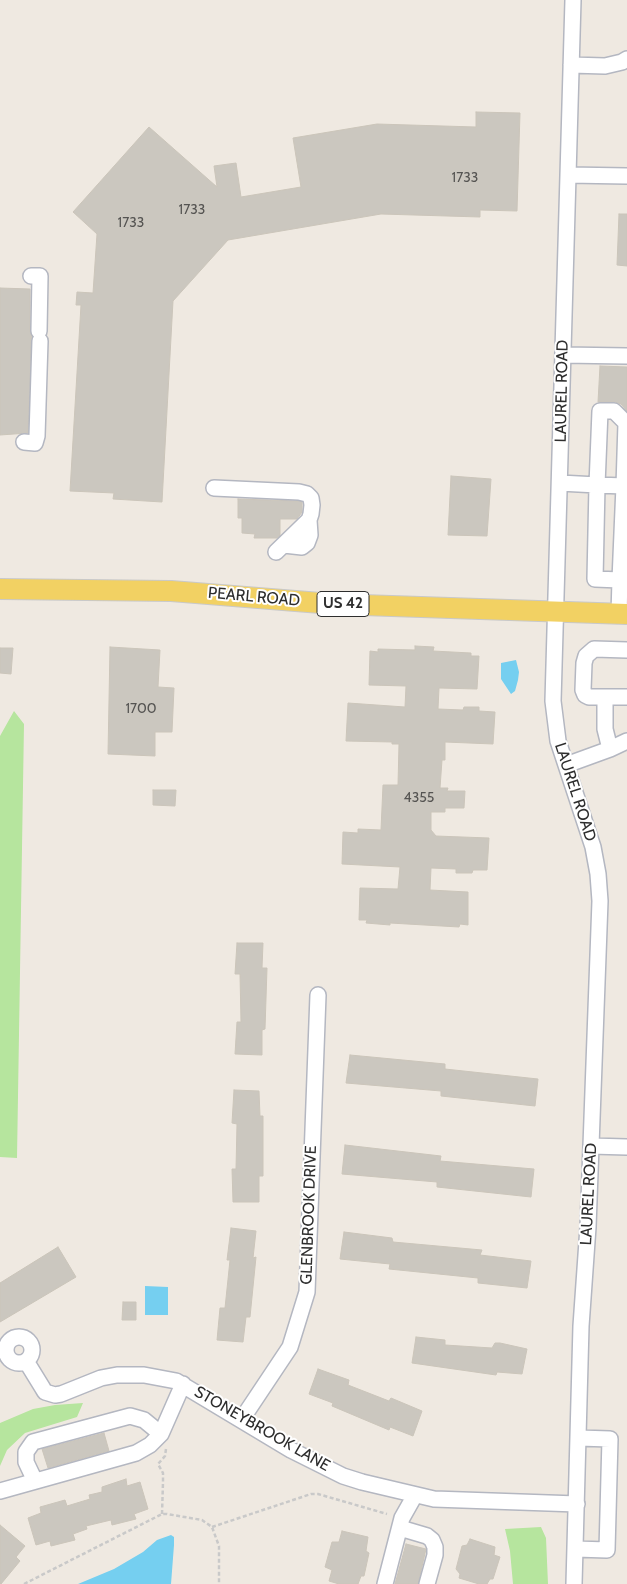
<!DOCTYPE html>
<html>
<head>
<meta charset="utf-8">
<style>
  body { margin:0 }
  canvas { display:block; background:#efe9e1 }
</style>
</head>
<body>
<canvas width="627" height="1584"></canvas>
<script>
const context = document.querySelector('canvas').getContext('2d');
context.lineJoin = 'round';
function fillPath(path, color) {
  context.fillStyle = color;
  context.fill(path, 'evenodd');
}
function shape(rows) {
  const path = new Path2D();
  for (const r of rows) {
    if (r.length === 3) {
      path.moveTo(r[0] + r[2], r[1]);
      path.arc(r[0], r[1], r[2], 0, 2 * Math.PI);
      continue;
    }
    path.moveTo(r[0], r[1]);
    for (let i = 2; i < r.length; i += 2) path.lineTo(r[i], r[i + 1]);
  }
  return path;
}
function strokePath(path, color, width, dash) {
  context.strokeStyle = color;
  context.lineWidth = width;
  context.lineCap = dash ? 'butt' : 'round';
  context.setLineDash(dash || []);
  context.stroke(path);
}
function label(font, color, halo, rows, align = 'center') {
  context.font = font + ' Cabin,sans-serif';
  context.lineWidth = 4;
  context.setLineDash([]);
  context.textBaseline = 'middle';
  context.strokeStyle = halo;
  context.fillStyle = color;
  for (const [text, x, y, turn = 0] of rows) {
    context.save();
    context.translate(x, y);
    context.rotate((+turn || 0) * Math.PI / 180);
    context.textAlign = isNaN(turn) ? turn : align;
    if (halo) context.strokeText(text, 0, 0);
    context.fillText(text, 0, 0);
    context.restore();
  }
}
fillPath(shape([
  [14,711,24,724,17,1158,0,1157,0,736],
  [83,1403,77,1417,25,1433,7,1450,0,1466,0,1423,33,1409,55,1405],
  [541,1527,546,1538,548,1584,513,1584,510,1551,505,1529]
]), '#b6e59e');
fillPath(shape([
  [516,660,519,672,518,680,515,691,511,694,501,679,501,663],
  [145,1286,168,1287,168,1315,145,1315],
  [171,1535,174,1537,174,1545,171,1584,78,1584,114,1569,143,1552,157,1540]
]), '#75cff0');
const building = shape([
  [476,112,520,113,517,211,480,210,480,217,381,214,228,240,173,301,162,502,113,499,114,493,70,491,81,305,76,305,77,292,93,293,97,234,73,212,149,127,217,187,214,166,236,163,241,197,301,187,293,138,377,124,476,127,476,112],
  [619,214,627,214,627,266,617,265,619,214],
  [0,288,30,289,30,331,32,337,28,433,0,435,0,288],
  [600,366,627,367,627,411,621,404,615,402,598,402,600,366],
  [451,476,491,479,487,536,448,535,451,476],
  [238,499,298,501,302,502,302,512,297,519,280,519,280,536,277,538,254,538,255,534,242,533,242,518,238,518,238,499],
  [415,646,434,647,433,651,471,653,471,656,479,656,477,689,439,688,438,709,463,710,464,707,479,707,479,711,495,712,493,744,445,742,445,760,442,760,440,788,448,788,447,791,465,791,464,808,445,808,445,812,431,812,431,830,436,836,489,838,487,870,473,870,472,873,456,873,456,869,431,868,430,890,468,892,468,925,460,924,459,927,390,923,390,925,366,923,367,920,359,920,360,888,398,889,400,867,342,864,343,832,358,833,358,829,381,830,383,785,398,785,399,744,392,744,392,742,346,741,348,703,405,707,406,686,369,685,370,651,378,652,378,649,415,650,415,646],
  [110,647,160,650,158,687,174,688,172,732,155,732,155,756,108,754,110,647],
  [0,648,13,648,11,674,0,673,0,648],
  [153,790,176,790,175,806,153,805,153,790],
  [237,943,263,943,262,968,267,968,265,1029,262,1030,262,1055,235,1054,237,1022,241,1022,240,974,235,974,237,943],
  [350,1055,445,1064,445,1069,538,1079,535,1106,441,1096,441,1091,346,1083,350,1055],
  [234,1090,259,1091,260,1116,263,1116,263,1176,259,1176,259,1202,233,1202,232,1169,236,1169,237,1124,232,1123,234,1090],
  [345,1145,441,1156,440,1161,534,1169,531,1197,437,1187,437,1182,342,1174,345,1145],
  [231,1228,256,1231,253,1258,256,1257,250,1317,246,1317,243,1342,217,1340,220,1308,225,1308,230,1260,227,1260,231,1228],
  [344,1232,392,1238,393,1242,482,1250,480,1255,531,1261,527,1288,478,1283,478,1278,389,1269,390,1264,340,1259,344,1232],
  [58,1247,76,1277,0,1322,0,1283,58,1247],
  [123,1302,136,1302,136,1320,122,1320,123,1302],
  [416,1337,445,1340,445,1345,492,1348,495,1343,500,1343,527,1349,522,1374,497,1372,496,1375,412,1363,416,1337],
  [318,1369,349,1380,348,1385,389,1401,391,1398,422,1411,413,1436,390,1427,389,1430,332,1406,333,1403,309,1394,318,1369],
  [104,1433,109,1451,48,1468,42,1449,104,1433],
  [126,1479,127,1486,140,1482,148,1509,134,1514,136,1519,112,1525,111,1520,86,1526,87,1529,73,1534,75,1540,51,1546,50,1541,36,1545,28,1518,41,1513,40,1507,65,1500,67,1506,90,1499,89,1495,102,1492,102,1487,126,1479],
  [0,1525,25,1546,16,1557,20,1561,1,1584,0,1584,0,1525],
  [342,1531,368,1537,366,1551,369,1553,364,1576,361,1576,358,1584,339,1584,329,1581,332,1570,325,1567,332,1542,339,1542,342,1531],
  [470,1539,495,1547,494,1555,500,1557,493,1579,490,1579,487,1584,479,1584,459,1578,460,1574,456,1569,462,1546,467,1545,470,1539],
  [406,1544,426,1549,418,1584,395,1584,406,1544]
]);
fillPath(building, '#cbc7bf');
strokePath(building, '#cbc5ba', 1);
const minor = shape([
  [573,0,553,701,558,741,593,847,598,874,600,901,588,1227,581,1326,574,1584],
  [571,65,605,66,622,62,627,59],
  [568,175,627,176],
  [31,276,40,276,39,331],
  [563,355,627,356],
  [24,442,35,443,37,436,40,341],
  [560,483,597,485,595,579,620,580,619,614],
  [624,486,597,485,600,411,614,411,626,423,624,486,620,580,627,580],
  [214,488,299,492,307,494,311,498,312,505,311,514,309,520,276,552],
  [284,545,302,547,307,543,310,535,309,520],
  [605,697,589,697,585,695,583,690,584,663,586,656,594,649,627,650],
  [610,749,605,729,605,697,627,697],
  [566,765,610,749,627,741],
  [591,1146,627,1147],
  [19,1350,13],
  [26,1361,42,1387,45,1392,55,1395,61,1394,101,1378,117,1375,144,1375,176,1381,291,1450,343,1476,362,1482,434,1499,577,1504],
  [242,1419,290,1347,307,1292,318,995],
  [35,1481,26,1462,26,1452,33,1442,130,1416,144,1420,161,1434],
  [0,1491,136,1453,150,1445,161,1434,183,1384],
  [400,1528,427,1536,432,1540,435,1547,435,1555,427,1584],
  [576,1549,607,1550,610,1439,579,1438],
  [385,1584,402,1518,415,1495]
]);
const major = shape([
  [0,589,171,591,333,604,627,614]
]);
strokePath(minor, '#b4b7c1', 18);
strokePath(major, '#c9c9c9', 22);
strokePath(shape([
  [162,1514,163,1482,163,1473,158,1464,165,1456,166,1449],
  [212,1527,311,1494,318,1494,387,1514],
  [24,1584,162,1514,167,1514,202,1520,212,1527,219,1546,219,1584]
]), '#c9c9c9', 2.5, [4, 2.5]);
strokePath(minor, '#fff', 15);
strokePath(major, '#f2d163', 20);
label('14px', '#555452', null, [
  ["1733",465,178],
  ["1733",192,210],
  ["1733",131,223],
  ["1700",141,709],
  ["4355",419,798]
]);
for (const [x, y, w] of [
  [343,604,52]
]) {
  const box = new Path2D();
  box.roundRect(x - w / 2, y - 12.5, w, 25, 4);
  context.fillStyle = '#fff';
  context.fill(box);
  strokePath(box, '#2e2e2e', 1);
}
label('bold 15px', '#2e2e2e', null, [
  ["US 42",343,604]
]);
label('16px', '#2e2e2e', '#fff', [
  ["LAUREL ROAD",562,391,-89],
  ["PEARL ROAD",254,597,5],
  ["LAUREL ROAD",575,792,72],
  ["LAUREL ROAD",589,1194,-87],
  ["GLENBROOK DRIVE",309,1215,-88],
  ["STONEYBROOK LANE",262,1429,30]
]);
</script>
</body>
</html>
